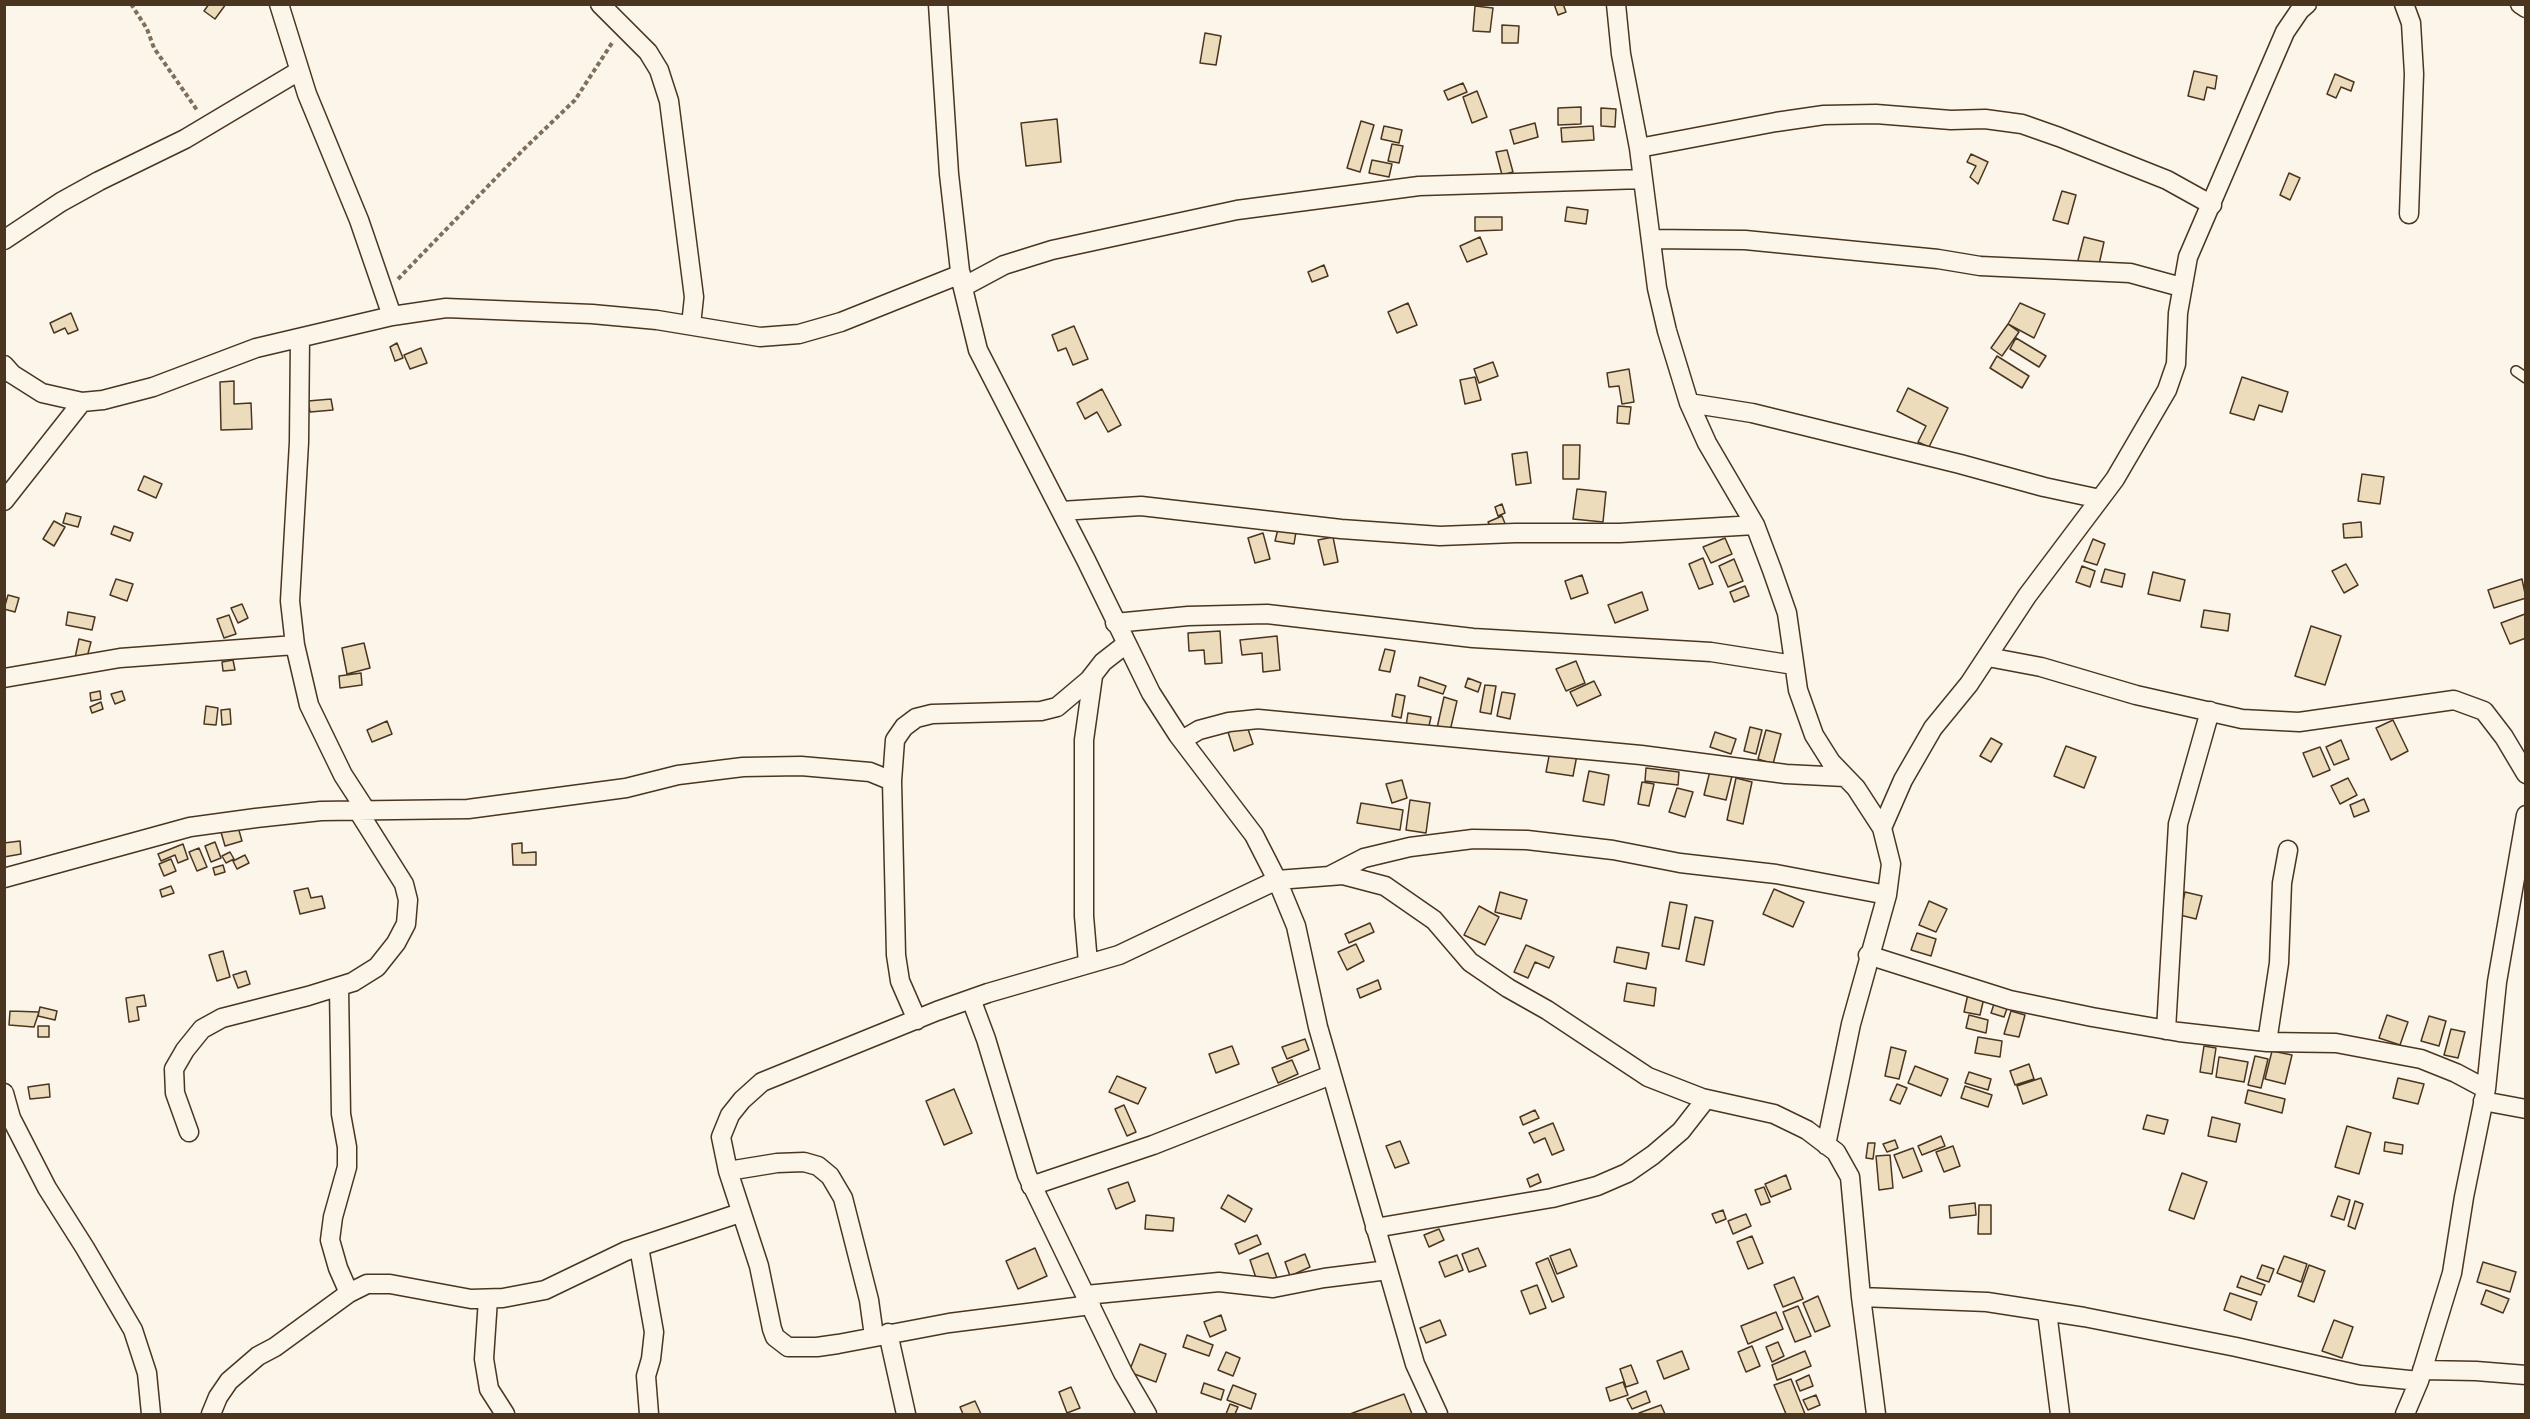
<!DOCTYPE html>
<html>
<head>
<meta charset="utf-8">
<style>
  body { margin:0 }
  #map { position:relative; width:2530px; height:1419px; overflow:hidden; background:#fbf6e9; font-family:"PT Sans Narrow",sans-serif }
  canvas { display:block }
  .frame { position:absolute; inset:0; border:6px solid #4a3520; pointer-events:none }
</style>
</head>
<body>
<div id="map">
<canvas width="2530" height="1419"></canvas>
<div class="frame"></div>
</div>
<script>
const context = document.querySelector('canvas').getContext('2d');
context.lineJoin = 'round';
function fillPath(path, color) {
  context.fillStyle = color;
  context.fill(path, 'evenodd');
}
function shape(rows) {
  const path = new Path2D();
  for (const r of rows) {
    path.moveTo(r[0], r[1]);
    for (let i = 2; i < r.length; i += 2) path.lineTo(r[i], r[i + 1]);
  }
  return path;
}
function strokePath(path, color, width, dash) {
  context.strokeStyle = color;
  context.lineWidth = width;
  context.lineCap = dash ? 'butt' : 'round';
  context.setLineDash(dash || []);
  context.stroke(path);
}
const building = shape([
  [209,4,226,4,215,19,204,11,209,4],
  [1554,4,1563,4,1566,12,1558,15,1554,4],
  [1475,6,1493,8,1490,32,1473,31,1475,6],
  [1502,25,1519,26,1518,43,1502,43,1502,25],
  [1205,33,1221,36,1216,65,1200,63,1205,33],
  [2194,71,2217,76,2215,89,2207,87,2204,100,2188,96,2194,71],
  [2335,74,2354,82,2351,91,2341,87,2336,98,2327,94,2335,74],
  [1463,83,1467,92,1448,100,1444,91,1463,83],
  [1477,91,1487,117,1472,123,1463,97,1477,91],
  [1581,107,1581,124,1558,125,1558,108,1581,107],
  [1601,108,1616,109,1615,127,1601,126,1601,108],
  [1057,119,1061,162,1026,166,1021,123,1057,119],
  [1361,121,1374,125,1360,172,1347,168,1361,121],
  [1535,123,1538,137,1514,144,1510,130,1535,123],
  [1384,126,1402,130,1399,143,1381,139,1384,126],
  [1593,126,1594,140,1562,142,1561,128,1593,126],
  [1392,144,1403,146,1399,163,1388,161,1392,144],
  [1507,150,1513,172,1502,175,1496,152,1507,150],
  [1971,154,1988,162,1978,184,1970,177,1976,166,1967,162,1971,154],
  [1372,160,1392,164,1389,177,1369,173,1372,160],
  [2289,173,2300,178,2290,200,2280,195,2289,173],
  [2062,191,2076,195,2068,224,2053,220,2062,191],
  [1567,207,1588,210,1586,224,1565,221,1567,207],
  [1475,217,1502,217,1502,230,1475,231,1475,217],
  [1480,237,1487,254,1467,262,1460,246,1480,237],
  [2084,237,2104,242,2098,269,2077,264,2084,237],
  [1324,265,1328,276,1312,282,1308,272,1324,265],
  [1408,303,1417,325,1397,333,1388,312,1408,303],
  [2020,303,2045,314,2034,338,2008,324,2020,303],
  [71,313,78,330,68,334,65,328,54,333,50,323,71,313],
  [2008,324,2019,332,2002,356,1991,348,2008,324],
  [1074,326,1088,359,1073,365,1066,348,1058,351,1052,335,1074,326],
  [2016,338,2046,356,2039,367,2010,349,2016,338],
  [397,343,403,358,395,361,390,347,397,343],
  [421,348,427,363,410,369,404,355,421,348],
  [1997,356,2029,376,2022,388,1990,368,1997,356],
  [1493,362,1498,376,1479,383,1474,369,1493,362],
  [1629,369,1634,402,1622,404,1619,386,1609,387,1607,373,1629,369],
  [1475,377,1481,400,1465,404,1460,380,1475,377],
  [2242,377,2288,392,2282,412,2259,405,2254,420,2230,413,2242,377],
  [234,381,234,404,251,403,252,429,221,430,220,382,234,381],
  [1908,388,1948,408,1929,447,1918,442,1926,426,1897,411,1908,388],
  [1102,389,1121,425,1108,432,1097,412,1085,419,1077,403,1102,389],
  [331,399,333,410,310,412,308,401,331,399],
  [1618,406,1631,407,1629,424,1617,423,1618,406],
  [1563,445,1580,445,1579,479,1563,479,1563,445],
  [1527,452,1531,483,1516,485,1512,454,1527,452],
  [2362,474,2384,477,2380,504,2358,501,2362,474],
  [144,476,162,484,156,498,138,490,144,476],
  [1577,489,1606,492,1603,522,1573,519,1577,489],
  [1502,504,1505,513,1498,516,1495,507,1502,504],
  [66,513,81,517,78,527,63,523,66,513],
  [1502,516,1506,526,1493,532,1488,522,1502,516],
  [54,521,65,527,54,546,43,539,54,521],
  [2361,522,2362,537,2344,538,2343,524,2361,522],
  [114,526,133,533,130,541,111,534,114,526],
  [1278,529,1296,532,1294,544,1275,541,1278,529],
  [1263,533,1270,559,1255,563,1248,538,1263,533],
  [1333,537,1338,562,1324,565,1318,540,1333,537],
  [1725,538,1732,554,1711,563,1703,547,1725,538],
  [2093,539,2105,544,2097,565,2084,561,2093,539],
  [1703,558,1713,584,1699,589,1689,564,1703,558],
  [1734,559,1743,581,1728,587,1719,566,1734,559],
  [2346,564,2358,585,2344,593,2332,571,2346,564],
  [2082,566,2095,571,2090,587,2076,582,2082,566],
  [2105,569,2125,574,2122,587,2101,582,2105,569],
  [2153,572,2185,580,2180,601,2148,594,2153,572],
  [1582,575,1588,593,1571,599,1565,581,1582,575],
  [116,579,133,584,127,601,110,595,116,579],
  [2522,579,2526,598,2494,608,2488,590,2522,579],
  [1745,586,1749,596,1734,602,1730,592,1745,586],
  [1642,592,1648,610,1615,623,1608,605,1642,592],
  [8,595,19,598,15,612,4,609,8,595],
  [242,604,248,618,238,623,231,608,242,604],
  [2204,610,2230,614,2228,631,2201,627,2204,610],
  [68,612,95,617,92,630,66,625,68,612],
  [2525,614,2526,638,2510,644,2501,623,2525,614],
  [229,615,236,634,224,638,217,619,229,615],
  [2311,626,2341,636,2325,685,2295,676,2311,626],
  [1220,631,1222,663,1205,664,1204,650,1189,651,1188,633,1220,631],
  [1277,636,1280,670,1263,672,1262,653,1242,655,1240,640,1277,636],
  [79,639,91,642,86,661,75,658,79,639],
  [364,643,370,668,347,674,342,648,364,643],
  [1385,649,1395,651,1390,672,1379,670,1385,649],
  [233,660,235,670,223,671,222,662,233,660],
  [1576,661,1585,683,1566,691,1556,669,1576,661],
  [361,673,362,685,340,688,339,676,361,673],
  [1420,677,1446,686,1443,694,1418,686,1420,677],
  [1468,678,1481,683,1478,692,1465,687,1468,678],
  [1594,681,1601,695,1577,706,1570,692,1594,681],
  [1485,685,1496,686,1491,714,1480,712,1485,685],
  [100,691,101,699,91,701,90,693,100,691],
  [122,691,125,700,115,704,111,694,122,691],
  [1502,692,1515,694,1510,719,1497,716,1502,692],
  [1396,694,1405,696,1401,718,1392,716,1396,694],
  [1444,697,1457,701,1450,731,1437,728,1444,697],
  [101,702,103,709,92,713,90,707,101,702],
  [206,706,218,708,216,725,204,724,206,706],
  [230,709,231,724,222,725,221,710,230,709],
  [1408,713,1431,717,1428,730,1406,726,1408,713],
  [2393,720,2408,751,2391,760,2376,728,2393,720],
  [387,721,392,734,372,742,367,730,387,721],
  [1247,726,1253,744,1234,751,1228,732,1247,726],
  [1750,727,1762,730,1756,754,1744,751,1750,727],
  [1766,730,1781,734,1773,764,1758,759,1766,730],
  [1715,732,1736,739,1731,754,1710,747,1715,732],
  [1991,738,2002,744,1991,762,1980,756,1991,738],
  [2341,740,2349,759,2334,765,2326,747,2341,740],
  [2066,746,2096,757,2084,788,2054,776,2066,746],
  [2320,747,2330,770,2313,777,2303,753,2320,747],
  [1550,751,1577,755,1573,776,1546,772,1550,751],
  [1646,768,1679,772,1678,785,1645,781,1646,768],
  [1589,771,1609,775,1604,805,1583,801,1589,771],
  [1710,771,1732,776,1726,800,1704,795,1710,771],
  [1736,778,1752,782,1743,824,1727,820,1736,778],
  [2348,778,2357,795,2340,804,2331,786,2348,778],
  [1402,780,1407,798,1392,803,1386,784,1402,780],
  [1642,782,1654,784,1649,806,1638,804,1642,782],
  [1677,788,1693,792,1685,817,1669,812,1677,788],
  [2364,799,2369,811,2354,817,2350,805,2364,799],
  [1410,800,1430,803,1426,833,1406,830,1410,800],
  [1361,803,1403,810,1400,830,1357,823,1361,803],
  [238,827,242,841,225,846,221,832,238,827],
  [20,841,21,854,4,857,4,843,20,841],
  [215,842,221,858,211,862,205,846,215,842],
  [522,843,522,853,536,852,536,865,513,865,512,844,522,843],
  [183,844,188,859,178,863,175,855,161,861,158,854,183,844],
  [199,848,207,867,197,871,189,852,199,848],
  [230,852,234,859,226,863,222,856,230,852],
  [245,855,249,863,237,869,233,861,245,855],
  [171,859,176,871,164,876,159,864,171,859],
  [223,865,225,872,215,875,213,868,223,865],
  [171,886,174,893,162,897,160,890,171,886],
  [308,888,311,898,322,896,325,908,300,914,294,891,308,888],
  [1774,889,1804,902,1793,927,1763,914,1774,889],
  [1500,892,1527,900,1521,919,1495,912,1500,892],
  [2185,892,2202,896,2196,919,2180,915,2185,892],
  [1929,901,1947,909,1936,932,1919,925,1929,901],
  [1670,902,1687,905,1679,949,1662,946,1670,902],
  [1479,906,1499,917,1485,945,1464,935,1479,906],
  [1695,917,1713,921,1704,965,1686,961,1695,917],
  [1370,923,1374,932,1349,943,1345,934,1370,923],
  [1917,933,1936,939,1931,956,1911,950,1917,933],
  [1356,944,1364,961,1347,970,1338,952,1356,944],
  [1526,945,1554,957,1549,968,1535,962,1528,978,1514,972,1526,945],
  [1617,947,1649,953,1646,969,1614,962,1617,947],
  [223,951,230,977,217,981,209,955,223,951],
  [246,971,250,984,238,988,233,975,246,971],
  [1378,980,1381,989,1360,998,1357,989,1378,980],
  [1627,983,1656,988,1654,1006,1624,1001,1627,983],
  [1968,994,1984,998,1980,1015,1964,1012,1968,994],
  [144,995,146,1006,137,1007,139,1020,129,1022,126,998,144,995],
  [1995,1001,2008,1006,2004,1017,1991,1013,1995,1001],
  [40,1007,57,1011,55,1020,38,1016,40,1007],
  [10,1011,39,1012,34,1027,9,1025,10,1011],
  [2011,1011,2025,1015,2019,1037,2004,1034,2011,1011],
  [1969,1015,1988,1020,1986,1033,1966,1028,1969,1015],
  [2387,1015,2408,1022,2400,1045,2379,1038,2387,1015],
  [2429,1016,2446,1021,2439,1046,2421,1041,2429,1016],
  [38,1026,49,1026,49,1037,38,1037,38,1026],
  [2451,1029,2465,1032,2458,1058,2444,1055,2451,1029],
  [1978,1037,2002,1041,2000,1057,1975,1053,1978,1037],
  [1305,1039,1309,1050,1287,1059,1282,1047,1305,1039],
  [1232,1046,1239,1064,1216,1073,1209,1054,1232,1046],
  [2204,1046,2216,1048,2212,1074,2200,1072,2204,1046],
  [1891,1047,1906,1051,1899,1079,1885,1076,1891,1047],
  [2272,1051,2292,1055,2285,1084,2265,1079,2272,1051],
  [2255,1056,2268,1059,2261,1088,2248,1085,2255,1056],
  [2219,1057,2248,1062,2244,1082,2216,1077,2219,1057],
  [1292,1060,1298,1074,1278,1083,1272,1068,1292,1060],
  [2029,1064,2034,1079,2015,1085,2010,1071,2029,1064],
  [1915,1066,1948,1079,1941,1096,1908,1083,1915,1066],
  [1969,1072,1991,1079,1988,1090,1965,1083,1969,1072],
  [1117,1076,1146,1088,1138,1104,1109,1092,1117,1076],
  [2041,1078,2047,1095,2023,1104,2017,1086,2041,1078],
  [2398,1078,2424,1084,2418,1104,2393,1098,2398,1078],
  [49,1084,50,1097,30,1099,28,1087,49,1084],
  [1897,1084,1907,1088,1900,1104,1890,1100,1897,1084],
  [1965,1086,1992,1095,1988,1107,1961,1098,1965,1086],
  [954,1089,972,1133,944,1145,926,1101,954,1089],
  [2248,1090,2285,1099,2282,1113,2245,1103,2248,1090],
  [1124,1105,1136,1132,1127,1136,1115,1109,1124,1105],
  [1535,1110,1539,1118,1523,1125,1520,1117,1535,1110],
  [2147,1115,2168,1120,2164,1134,2143,1129,2147,1115],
  [2212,1117,2240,1124,2236,1142,2208,1136,2212,1117],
  [1553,1123,1564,1150,1552,1155,1545,1138,1534,1143,1529,1133,1553,1123],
  [2347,1126,2371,1133,2359,1174,2335,1167,2347,1126],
  [1941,1136,1945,1146,1922,1155,1918,1146,1941,1136],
  [1895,1140,1898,1148,1887,1152,1883,1144,1895,1140],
  [1400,1141,1409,1163,1395,1168,1386,1146,1400,1141],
  [2385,1142,2403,1145,2402,1154,2384,1151,2385,1142],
  [1868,1143,1875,1143,1873,1159,1866,1158,1868,1143],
  [1953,1146,1960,1166,1944,1172,1936,1152,1953,1146],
  [1913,1148,1922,1171,1903,1178,1894,1155,1913,1148],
  [1890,1155,1893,1188,1879,1190,1876,1156,1890,1155],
  [2182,1173,2207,1182,2194,1219,2169,1210,2182,1173],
  [1538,1174,1541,1182,1530,1187,1527,1179,1538,1174],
  [1786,1175,1791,1189,1771,1197,1765,1184,1786,1175],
  [1128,1182,1135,1201,1116,1209,1108,1189,1128,1182],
  [1764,1187,1770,1202,1761,1205,1755,1190,1764,1187],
  [1228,1195,1252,1209,1245,1222,1221,1208,1228,1195],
  [2338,1196,2350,1200,2344,1220,2331,1216,2338,1196],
  [2355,1201,2363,1204,2355,1229,2348,1226,2355,1201],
  [1975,1203,1976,1215,1950,1218,1949,1206,1975,1203],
  [1979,1205,1991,1205,1991,1234,1978,1234,1979,1205],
  [1723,1210,1726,1219,1716,1223,1712,1214,1723,1210],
  [1746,1214,1751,1226,1733,1234,1728,1221,1746,1214],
  [1146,1215,1174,1218,1173,1231,1145,1229,1146,1215],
  [1439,1229,1444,1240,1429,1247,1424,1235,1439,1229],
  [1257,1235,1261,1244,1239,1254,1235,1244,1257,1235],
  [1752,1236,1763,1263,1748,1269,1737,1242,1752,1236],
  [1035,1248,1047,1276,1018,1289,1006,1261,1035,1248],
  [1478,1248,1486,1266,1469,1272,1462,1254,1478,1248],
  [1570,1249,1577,1266,1557,1274,1550,1256,1570,1249],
  [1268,1253,1277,1278,1258,1284,1250,1260,1268,1253],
  [1305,1254,1310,1267,1290,1276,1285,1262,1305,1254],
  [1457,1255,1463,1270,1445,1277,1439,1262,1457,1255],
  [2284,1256,2307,1264,2301,1282,2277,1273,2284,1256],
  [1548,1258,1564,1297,1552,1302,1536,1263,1548,1258],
  [2483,1262,2516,1272,2510,1292,2477,1282,2483,1262],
  [2262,1265,2274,1269,2269,1282,2257,1278,2262,1265],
  [2309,1265,2325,1271,2314,1302,2298,1296,2309,1265],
  [2241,1276,2265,1285,2261,1295,2237,1287,2241,1276],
  [1794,1277,1803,1299,1783,1307,1774,1285,1794,1277],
  [1537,1285,1546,1308,1530,1314,1521,1291,1537,1285],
  [2486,1290,2509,1299,2503,1313,2481,1304,2486,1290],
  [2230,1293,2257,1302,2251,1320,2224,1310,2230,1293],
  [1818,1296,1830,1326,1815,1332,1803,1303,1818,1296],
  [1798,1306,1811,1336,1795,1342,1783,1312,1798,1306],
  [1776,1312,1783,1329,1748,1344,1741,1326,1776,1312],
  [1221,1315,1226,1330,1210,1337,1204,1322,1221,1315],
  [1440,1320,1446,1335,1426,1343,1420,1328,1440,1320],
  [2334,1320,2353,1327,2342,1358,2322,1351,2334,1320],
  [1187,1335,1213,1345,1209,1356,1183,1347,1187,1335],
  [1778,1342,1784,1356,1772,1362,1766,1347,1778,1342],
  [1140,1344,1166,1354,1156,1382,1129,1372,1140,1344],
  [1752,1346,1760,1366,1746,1372,1738,1352,1752,1346],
  [1682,1351,1689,1369,1664,1379,1657,1361,1682,1351],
  [1805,1351,1811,1366,1777,1380,1772,1365,1805,1351],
  [1226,1352,1240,1358,1233,1376,1218,1370,1226,1352],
  [1631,1365,1638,1383,1626,1387,1620,1369,1631,1365],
  [1809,1375,1813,1386,1800,1391,1796,1381,1809,1375],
  [1791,1379,1805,1414,1786,1414,1774,1385,1791,1379],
  [1623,1382,1628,1395,1610,1401,1606,1388,1623,1382],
  [1204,1383,1224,1390,1221,1400,1201,1393,1204,1383],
  [1233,1385,1256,1394,1251,1409,1227,1400,1233,1385],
  [1071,1387,1080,1408,1067,1413,1059,1392,1071,1387],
  [1646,1391,1650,1402,1632,1409,1627,1399,1646,1391],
  [1404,1394,1412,1414,1350,1414,1404,1394],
  [1816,1395,1820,1405,1808,1410,1803,1400,1816,1395],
  [975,1401,981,1414,963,1414,960,1407,975,1401],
  [1230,1404,1238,1407,1235,1414,1226,1414,1230,1404],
  [1661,1405,1665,1414,1640,1414,1639,1413,1661,1405]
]);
fillPath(building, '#ecdcbc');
strokePath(building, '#4a3520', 1.5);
const lane = shape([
  [2516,371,2526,378]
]);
const street = shape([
  [279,4,307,94,359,220,392,316],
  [600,4,648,52,659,70,669,101,694,297,691,325],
  [938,4,949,174,961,280,978,350,1086,560,1151,693,1178,735,1254,835,1277,880,1296,926,1318,1027,1415,1364,1438,1414],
  [1616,4,1621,54,1639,148,1657,288,1667,331,1689,403,1707,443,1755,525,1772,570,1787,613,1798,690,1814,735,1831,762,1856,788,1882,828,1891,864,1887,895,1851,1024,1826,1145],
  [2404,4,2411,23,2414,74,2409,214],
  [2520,4,2526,8],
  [1639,148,1776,122,1824,115,1876,114,1951,120,1985,119,2022,124,2059,137,2167,180,2212,205],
  [1651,239,1745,240,1938,259,1980,266,2130,273,2181,287],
  [4,240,61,202,99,181,185,139,299,71],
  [963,287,1004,265,1052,250,1237,210,1419,186,1643,179],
  [300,338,299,442,290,601,295,645,309,705,343,775,367,812],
  [4,365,12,374,42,393,82,402,103,400,153,387,256,348,392,316,446,308,592,314,657,320,760,337,799,334,841,322,961,274],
  [1689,403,1752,413,1960,464,2044,487,2100,499],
  [4,501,82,402],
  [1061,511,1141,506,1341,529,1440,536,1515,533,1620,533,1755,525],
  [1115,623,1188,616,1267,614,1473,638,1711,652,1794,665],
  [1988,657,2041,667,2136,695,2242,719,2299,722,2454,700,2484,711,2504,737,2526,774],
  [4,678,120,658,295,645],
  [1182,740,1199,730,1229,722,1258,719,1641,755,1786,774,1845,777],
  [1882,828,1903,780,1933,728,1969,684,2027,596,2115,479,2167,390,2176,364,2178,313,2188,257,2285,32,2300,10,2307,4],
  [1331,875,1364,858,1410,847,1473,839,1527,840,1613,850,1680,863,1776,874,1887,895],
  [4,878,190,827,256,818,321,811,468,809,626,788,678,775,743,767,801,766,870,772,892,781],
  [1868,955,2010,1000,2092,1017,2179,1032,2267,1042,2336,1043,2421,1059,2456,1073,2486,1089],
  [1088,963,1084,916,1084,740,1093,676],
  [339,987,341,1114,347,1147,347,1167,333,1217,330,1240,338,1268,349,1293],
  [971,999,986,1039,1027,1175,1123,1373,1147,1414],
  [917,1020,900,981,896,955,892,781,895,740,904,727,916,718,932,714,1041,711,1057,707,1089,680,1103,662,1126,644],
  [2166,1030,2178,824,2210,711],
  [2267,1042,2279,963,2282,883,2288,850],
  [4,1093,11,1118,47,1188,85,1248,133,1330,147,1373,151,1414],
  [2483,1101,2526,1109],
  [189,1132,175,1093,174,1069,185,1050,202,1029,222,1018,308,996,353,982,377,967,396,943,406,924,408,900,404,884,358,811],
  [728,1171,777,1163,804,1162,818,1166,830,1176,843,1198,869,1300,874,1336],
  [1031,1186,1153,1145,1331,1075],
  [1375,1228,1552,1198,1597,1186,1627,1173,1653,1155,1681,1131,1706,1099],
  [639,1247,654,1332,651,1359,646,1376,649,1414],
  [1086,1295,1219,1282,1273,1288,1324,1278,1388,1270],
  [1861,1297,1987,1302,2084,1317,2236,1347,2360,1375,2419,1381],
  [488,1299,484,1359,489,1389,505,1414],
  [1091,1305,949,1323,838,1344,817,1347,788,1347,775,1337,772,1329,759,1266,728,1171,721,1137,730,1115,742,1100,762,1082,937,1011,988,993,1119,955,1277,880,1343,875,1385,886,1434,920,1470,962,1508,988,1547,1010,1648,1077,1702,1098,1774,1114,1807,1130,1836,1152,1850,1177,1861,1297,1876,1414],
  [2047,1312,2060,1414],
  [888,1333,906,1414],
  [2422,1370,2476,1371,2526,1375],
  [211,1414,218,1397,229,1381,258,1356,275,1347,349,1293,367,1284,390,1284,471,1299,503,1298,545,1290,626,1251,740,1213],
  [2405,1414,2419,1381,2452,1273,2464,1197,2486,1089,2497,982,2526,815]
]);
strokePath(lane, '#4a3520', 12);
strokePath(street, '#4a3520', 21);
strokePath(shape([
  [131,4,147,29,154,48,197,110],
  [398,279,524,149,575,100,612,43]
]), '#7f6f5c', 4, [4.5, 3]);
strokePath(lane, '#fbf6e9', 9);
strokePath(street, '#fbf6e9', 18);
</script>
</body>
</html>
